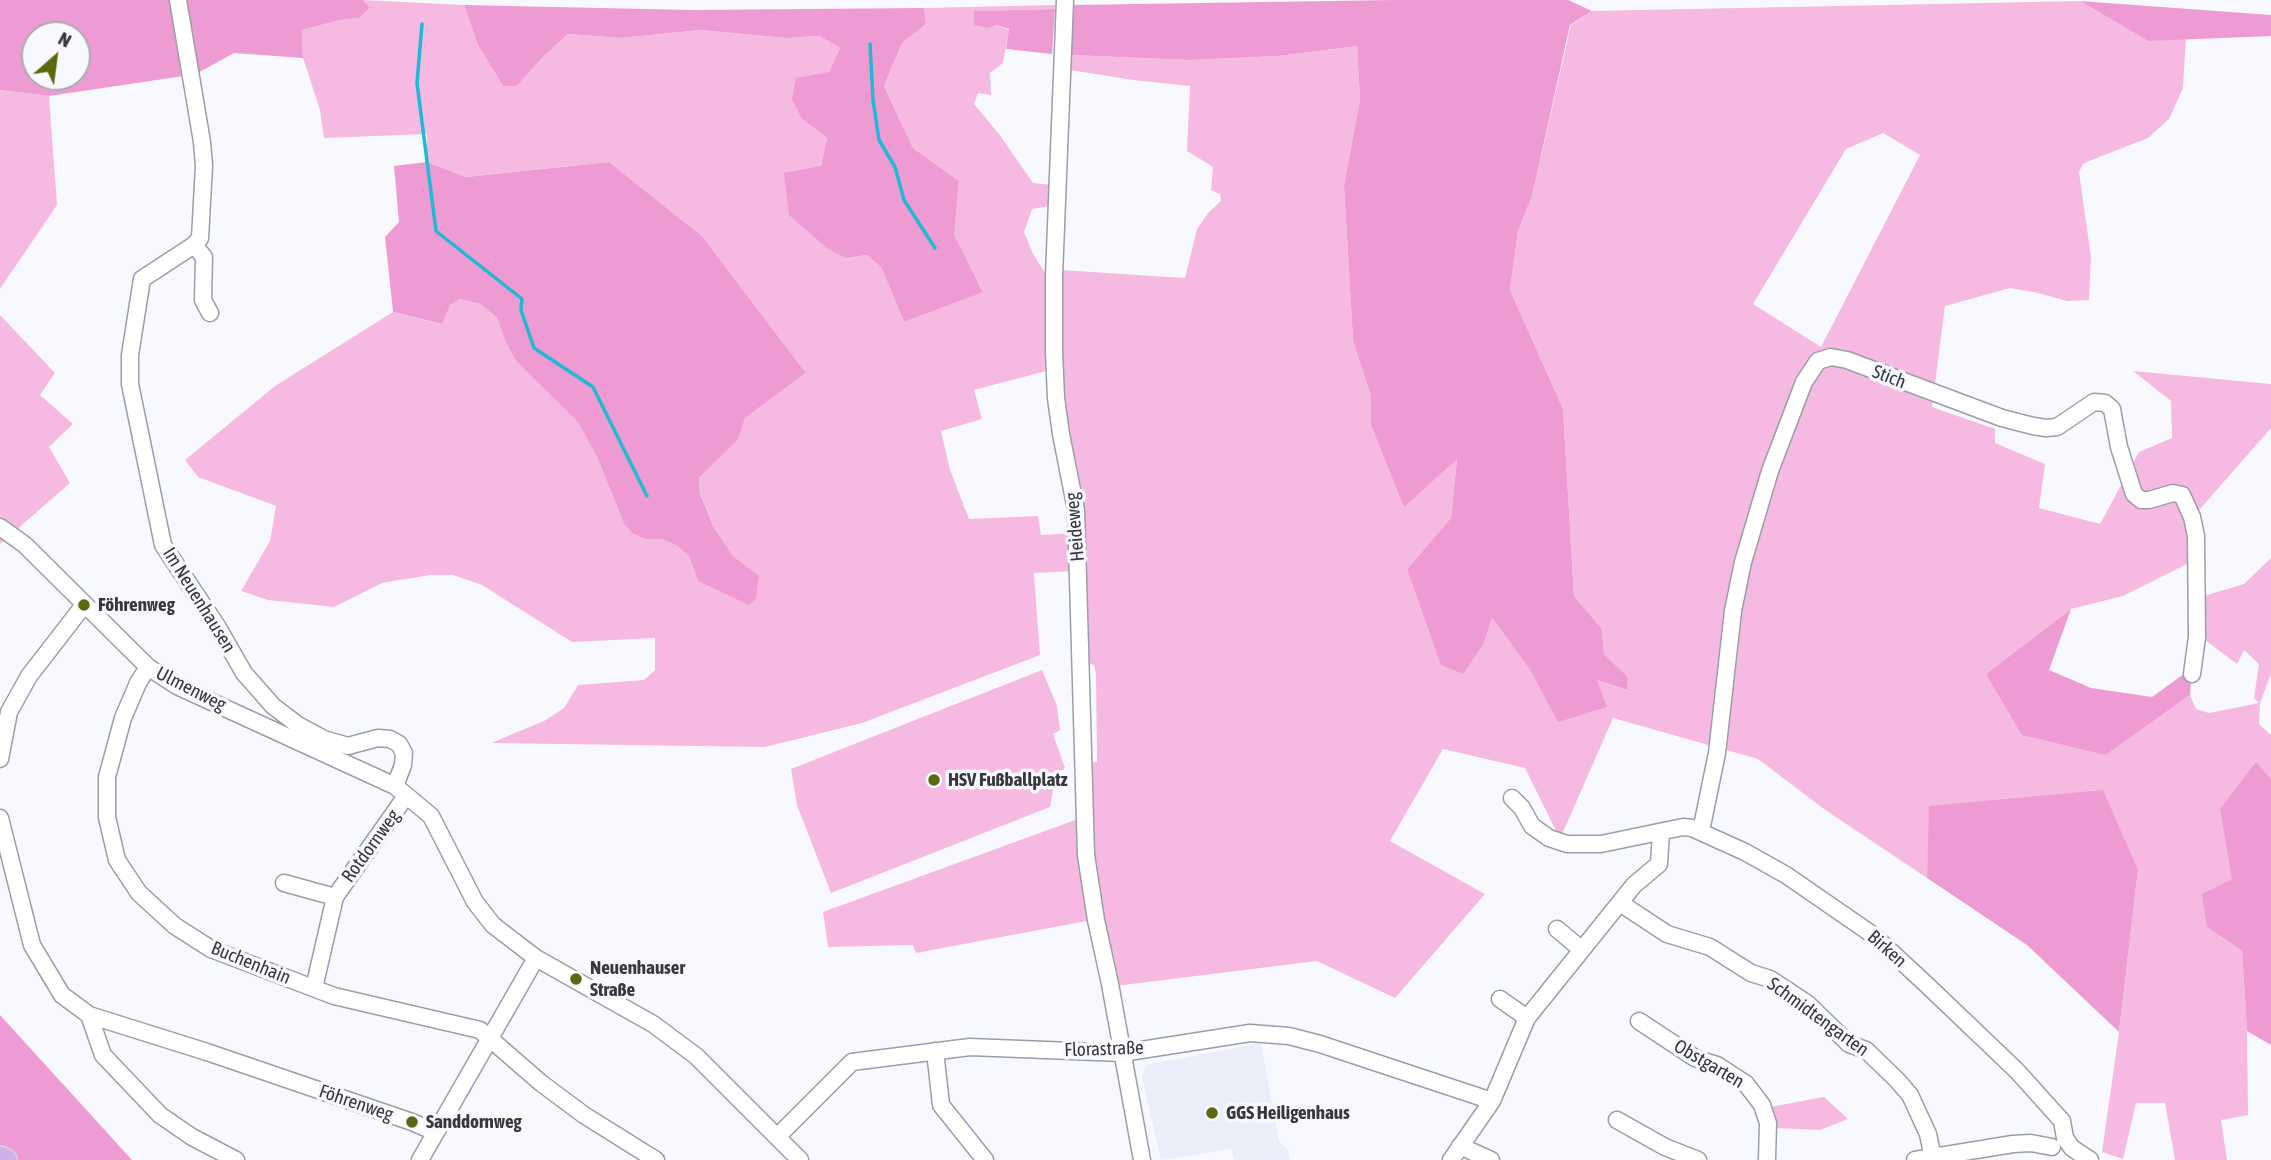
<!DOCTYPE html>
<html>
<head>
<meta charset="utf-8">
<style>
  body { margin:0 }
  #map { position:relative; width:2271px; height:1160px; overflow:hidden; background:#f8f9fe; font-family:"Asap Condensed",sans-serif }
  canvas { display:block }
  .north { position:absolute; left:21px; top:21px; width:70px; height:70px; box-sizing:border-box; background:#f8f9fe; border:2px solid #abacb1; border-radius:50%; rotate:28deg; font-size:19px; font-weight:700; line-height:28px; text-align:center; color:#37383d }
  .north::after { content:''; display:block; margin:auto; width:24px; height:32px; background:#5d680e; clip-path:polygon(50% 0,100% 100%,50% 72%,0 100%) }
</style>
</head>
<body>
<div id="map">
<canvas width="2271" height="1160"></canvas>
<div class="north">N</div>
</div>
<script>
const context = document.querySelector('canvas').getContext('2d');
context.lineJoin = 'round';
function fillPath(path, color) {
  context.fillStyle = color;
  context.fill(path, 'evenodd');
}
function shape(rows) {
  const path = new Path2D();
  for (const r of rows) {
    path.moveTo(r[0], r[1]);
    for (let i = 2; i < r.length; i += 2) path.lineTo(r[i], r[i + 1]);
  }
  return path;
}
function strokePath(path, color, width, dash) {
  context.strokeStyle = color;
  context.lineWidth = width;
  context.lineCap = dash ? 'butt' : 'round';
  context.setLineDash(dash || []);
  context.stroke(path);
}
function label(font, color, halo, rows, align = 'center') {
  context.font = font + ' "Asap Condensed",sans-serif';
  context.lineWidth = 7;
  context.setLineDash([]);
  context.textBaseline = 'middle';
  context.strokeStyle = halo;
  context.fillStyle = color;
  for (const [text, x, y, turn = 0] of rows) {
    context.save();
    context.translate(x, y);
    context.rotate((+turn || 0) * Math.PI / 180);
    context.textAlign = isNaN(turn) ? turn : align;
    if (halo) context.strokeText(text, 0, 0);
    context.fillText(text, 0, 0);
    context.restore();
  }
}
fillPath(shape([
  [1261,1043,1279,1141,1288,1150,1290,1160,1234,1160,1231,1149,1161,1160,1142,1077,1146,1065]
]), '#ebedfa');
fillPath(shape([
  [363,0,464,5,478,45,503,86,517,86,542,58,568,34,621,38,700,30,786,38,819,36,840,48,829,72,802,119,827,138,821,166,846,258,867,255,881,267,904,322,983,291,953,235,959,181,913,148,884,86,902,43,926,24,924,8,1055,5,1055,9,975,11,988,28,997,25,1009,30,1003,63,990,73,991,95,978,93,974,104,999,134,1033,183,1052,185,1050,206,1032,209,1024,232,1033,254,1051,282,1050,370,974,390,982,419,941,431,950,470,969,519,1038,516,1041,535,1073,533,1074,571,1034,573,1040,655,862,723,765,747,491,743,544,721,564,708,578,685,644,680,655,670,655,638,572,642,482,585,453,575,430,575,382,583,334,607,268,600,241,591,270,541,276,506,198,477,185,460,275,386,393,312,441,324,450,305,460,299,480,304,498,317,506,343,516,361,578,421,597,457,624,524,633,534,645,539,661,539,676,545,689,556,698,581,759,577,733,556,713,526,700,492,699,478,737,439,745,418,806,373,702,236,609,162,466,177,427,162,427,134,324,138,320,110,303,58,302,30,340,20,359,18,370,8],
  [2080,1,2148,41,2186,38,2183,88,2169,119,2148,138,2089,161,2083,164,2079,172,2091,257,2089,300,2067,301,2038,293,2010,288,1945,306,1932,407,1995,429,1995,443,2045,464,2039,508,2100,524,2139,452,2172,438,2171,401,2133,371,2271,384,2271,428,2193,517,2195,560,2123,596,2071,609,1986,674,2106,755,2190,695,2196,709,2209,713,2259,703,2254,698,2259,664,2244,650,2237,664,2201,637,2204,596,2244,584,2271,558,2271,674,2260,703,2259,724,2271,735,2271,779,2255,762,2232,879,2207,927,2242,951,2247,1031,2248,1115,2221,1120,2227,1160,2175,1160,2165,1103,2136,1103,2123,1159,2102,1152,2119,1032,2138,870,1930,806,1927,878,1824,809,1758,759,1613,718,1560,839,1525,768,1443,749,1390,841,1485,894,1395,998,1317,961,1115,986,1101,919,1088,823,1088,763,1097,762,1096,674,1094,665,1085,662,1062,395,1060,270,1185,278,1197,229,1208,213,1221,201,1220,194,1211,190,1213,167,1187,151,1190,86,1133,80,1070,70,1071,55,1189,60,1279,56,1357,46,1360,100,1344,185,1353,341,1371,396,1371,424,1457,458,1451,518,1407,569,1483,643,1492,616,1530,670,1558,721,1597,680,1626,690,1628,677,1604,654,1602,629,1574,596,1563,409,1510,290,1518,231,1532,196,1571,25,1592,11],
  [1883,133,1920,155,1821,347,1753,304,1846,149],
  [0,90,49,96,57,205,0,289],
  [0,315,55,373,40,395,73,424,49,447,70,483,0,544],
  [1042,670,1057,706,1060,730,1053,734,1065,768,1056,775,1050,807,831,893,797,805,791,769],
  [1078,819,1092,920,916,953,913,945,828,947,823,912],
  [1824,1097,1848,1119,1820,1130,1773,1128,1770,1107]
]), '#f6bae2');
fillPath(shape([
  [0,0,171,0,184,76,49,96,0,90],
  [35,35,77,35,77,77,35,77],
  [184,0,363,0,370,8,359,18,340,20,302,30,303,58,234,53,196,74],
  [1394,0,1568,0,1592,11,1570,25,1532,196,1518,231,1510,290,1563,409,1574,596,1602,629,1604,654,1628,677,1627,690,1597,680,1607,707,1558,722,1530,670,1492,617,1484,643,1463,674,1441,665,1407,569,1451,518,1457,459,1404,507,1371,424,1371,396,1353,341,1344,185,1360,100,1357,46,1279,56,1189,60,1071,55,1073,5],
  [2080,1,2271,15,2271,36,2148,41],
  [464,5,691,10,924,8,926,24,902,43,884,86,913,148,959,181,954,235,983,292,904,322,881,267,867,255,846,258,828,249,789,215,784,173,821,166,827,138,802,119,792,99,796,78,829,72,840,48,819,36,786,38,700,30,621,38,568,34,542,58,517,86,503,86,478,45],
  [1055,9,1052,54,1006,49,1009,29,997,25,988,28,974,25,974,11],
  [427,162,466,177,609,162,702,236,806,373,745,418,738,439,699,478,700,493,713,526,733,556,759,576,756,599,749,605,698,581,689,556,676,545,661,539,645,539,633,534,624,524,597,457,578,422,516,361,506,343,497,317,480,304,460,299,450,305,442,324,393,312,385,237,399,222,394,166],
  [2071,609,2049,670,2091,688,2152,697,2192,668,2190,695,2106,755,2022,735,1986,674],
  [2256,762,2271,779,2271,1045,2247,1031,2242,951,2207,927,2202,894,2232,879,2220,809],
  [2103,790,2138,870,2119,1032,2027,945,1927,878,1929,806],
  [0,1015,132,1160,0,1160]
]), '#ee9bd3');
strokePath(shape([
  [422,24,417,83,436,231,522,299,521,310,534,348,593,387,647,496],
  [870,44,873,100,879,140,895,167,904,200,935,248]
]), '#1eb9d3', 3.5);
const minor = shape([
  [178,0,202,142,204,166,200,238,194,245,204,257,203,300,210,313],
  [1065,0,1054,276,1054,351,1056,398,1061,434,1076,510,1086,855,1096,920,1110,984,1142,1160],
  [194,245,142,279,130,355,130,384,163,545,217,626,244,673,273,706,298,725,324,739,348,746,378,738,390,739,399,744,404,753,403,765,395,786],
  [0,527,25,545,148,667,177,686,395,786,431,816,475,902,493,925,536,958,653,1024,696,1056,800,1160],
  [148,667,138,683,123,718,107,777,107,817,117,860,139,893,175,926,211,949,334,996,480,1030,541,1083,584,1115,656,1160],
  [0,759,9,712,29,676,84,605],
  [1512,798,1522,808,1532,826,1549,838,1567,844,1601,844,1683,827,1692,828,1745,852,1786,875,1873,935,1927,985,2017,1071,2062,1121,2065,1138,2072,1148,2090,1160],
  [0,818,32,945,62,995,89,1015,207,1052,412,1122,435,1132],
  [1701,831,1717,753,1733,611,1743,562,1770,471,1804,382,1818,361,1831,357,1847,360,2002,418,2033,426,2046,428,2057,427,2094,402,2105,403,2112,409,2119,447,2134,494,2141,500,2149,500,2173,493,2182,495,2192,517,2196,536,2197,637,2192,674],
  [284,883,335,897],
  [1620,903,1667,934,1710,947,1751,973,1770,979,1808,1004,1849,1044,1866,1050,1897,1080,1910,1095,1928,1134,1933,1158],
  [1557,929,1582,950],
  [314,988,335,897,406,796],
  [1500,999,1527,1018],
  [89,1015,103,1055,160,1115,192,1137,236,1160],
  [1639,1021,1695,1058,1717,1065,1746,1084,1762,1105,1768,1123,1767,1160],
  [935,1051,941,1105,985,1160],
  [1617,1120,1665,1147,1698,1160],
  [778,1136,852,1062,970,1047,1122,1053,1250,1033,1289,1036,1320,1044,1492,1101],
  [1460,1146,1491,1160],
  [420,1160,536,958],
  [1451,1160,1492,1101,1527,1018,1634,885,1659,864,1661,833],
  [1915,1160,2013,1144,2031,1143,2052,1147]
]);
const major = shape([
  [0,1157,6,1160]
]);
strokePath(minor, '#9b9eaa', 19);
strokePath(major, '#d7d7d8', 24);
strokePath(minor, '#fff', 16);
strokePath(major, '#d0b0eb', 21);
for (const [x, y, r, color] of [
  [84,605,7,"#5d680e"],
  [934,780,7,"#5d680e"],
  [576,979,7,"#5d680e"],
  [1212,1113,7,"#5d680e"],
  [412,1122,7,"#5d680e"]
]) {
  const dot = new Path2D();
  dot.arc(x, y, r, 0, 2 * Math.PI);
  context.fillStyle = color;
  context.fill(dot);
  strokePath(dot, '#f8f9fe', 2.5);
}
label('19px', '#37383d', '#f8f9fe', [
  ["Stich",1889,377,21],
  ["Heideweg",1075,527,-95],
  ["Im Neuenhausen",199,600,58],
  ["Ulmenweg",191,689,27],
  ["Rotdornweg",371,846,-54],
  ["Birken",1887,949,42],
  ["Buchenhain",251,963,22],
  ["Schmidtengarten",1818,1017,36],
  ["Florastraße",1104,1049,-2],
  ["Obstgarten",1709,1064,30],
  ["Föhrenweg",356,1103,19]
]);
label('bold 19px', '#37383d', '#f8f9fe', [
  ["Föhrenweg",98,605],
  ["HSV Fußballplatz",948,780],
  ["Neuenhauser",590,968],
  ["Straße",590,990],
  ["GGS Heiligenhaus",1226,1113],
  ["Sanddornweg",426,1122]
], 'left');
</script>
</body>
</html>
